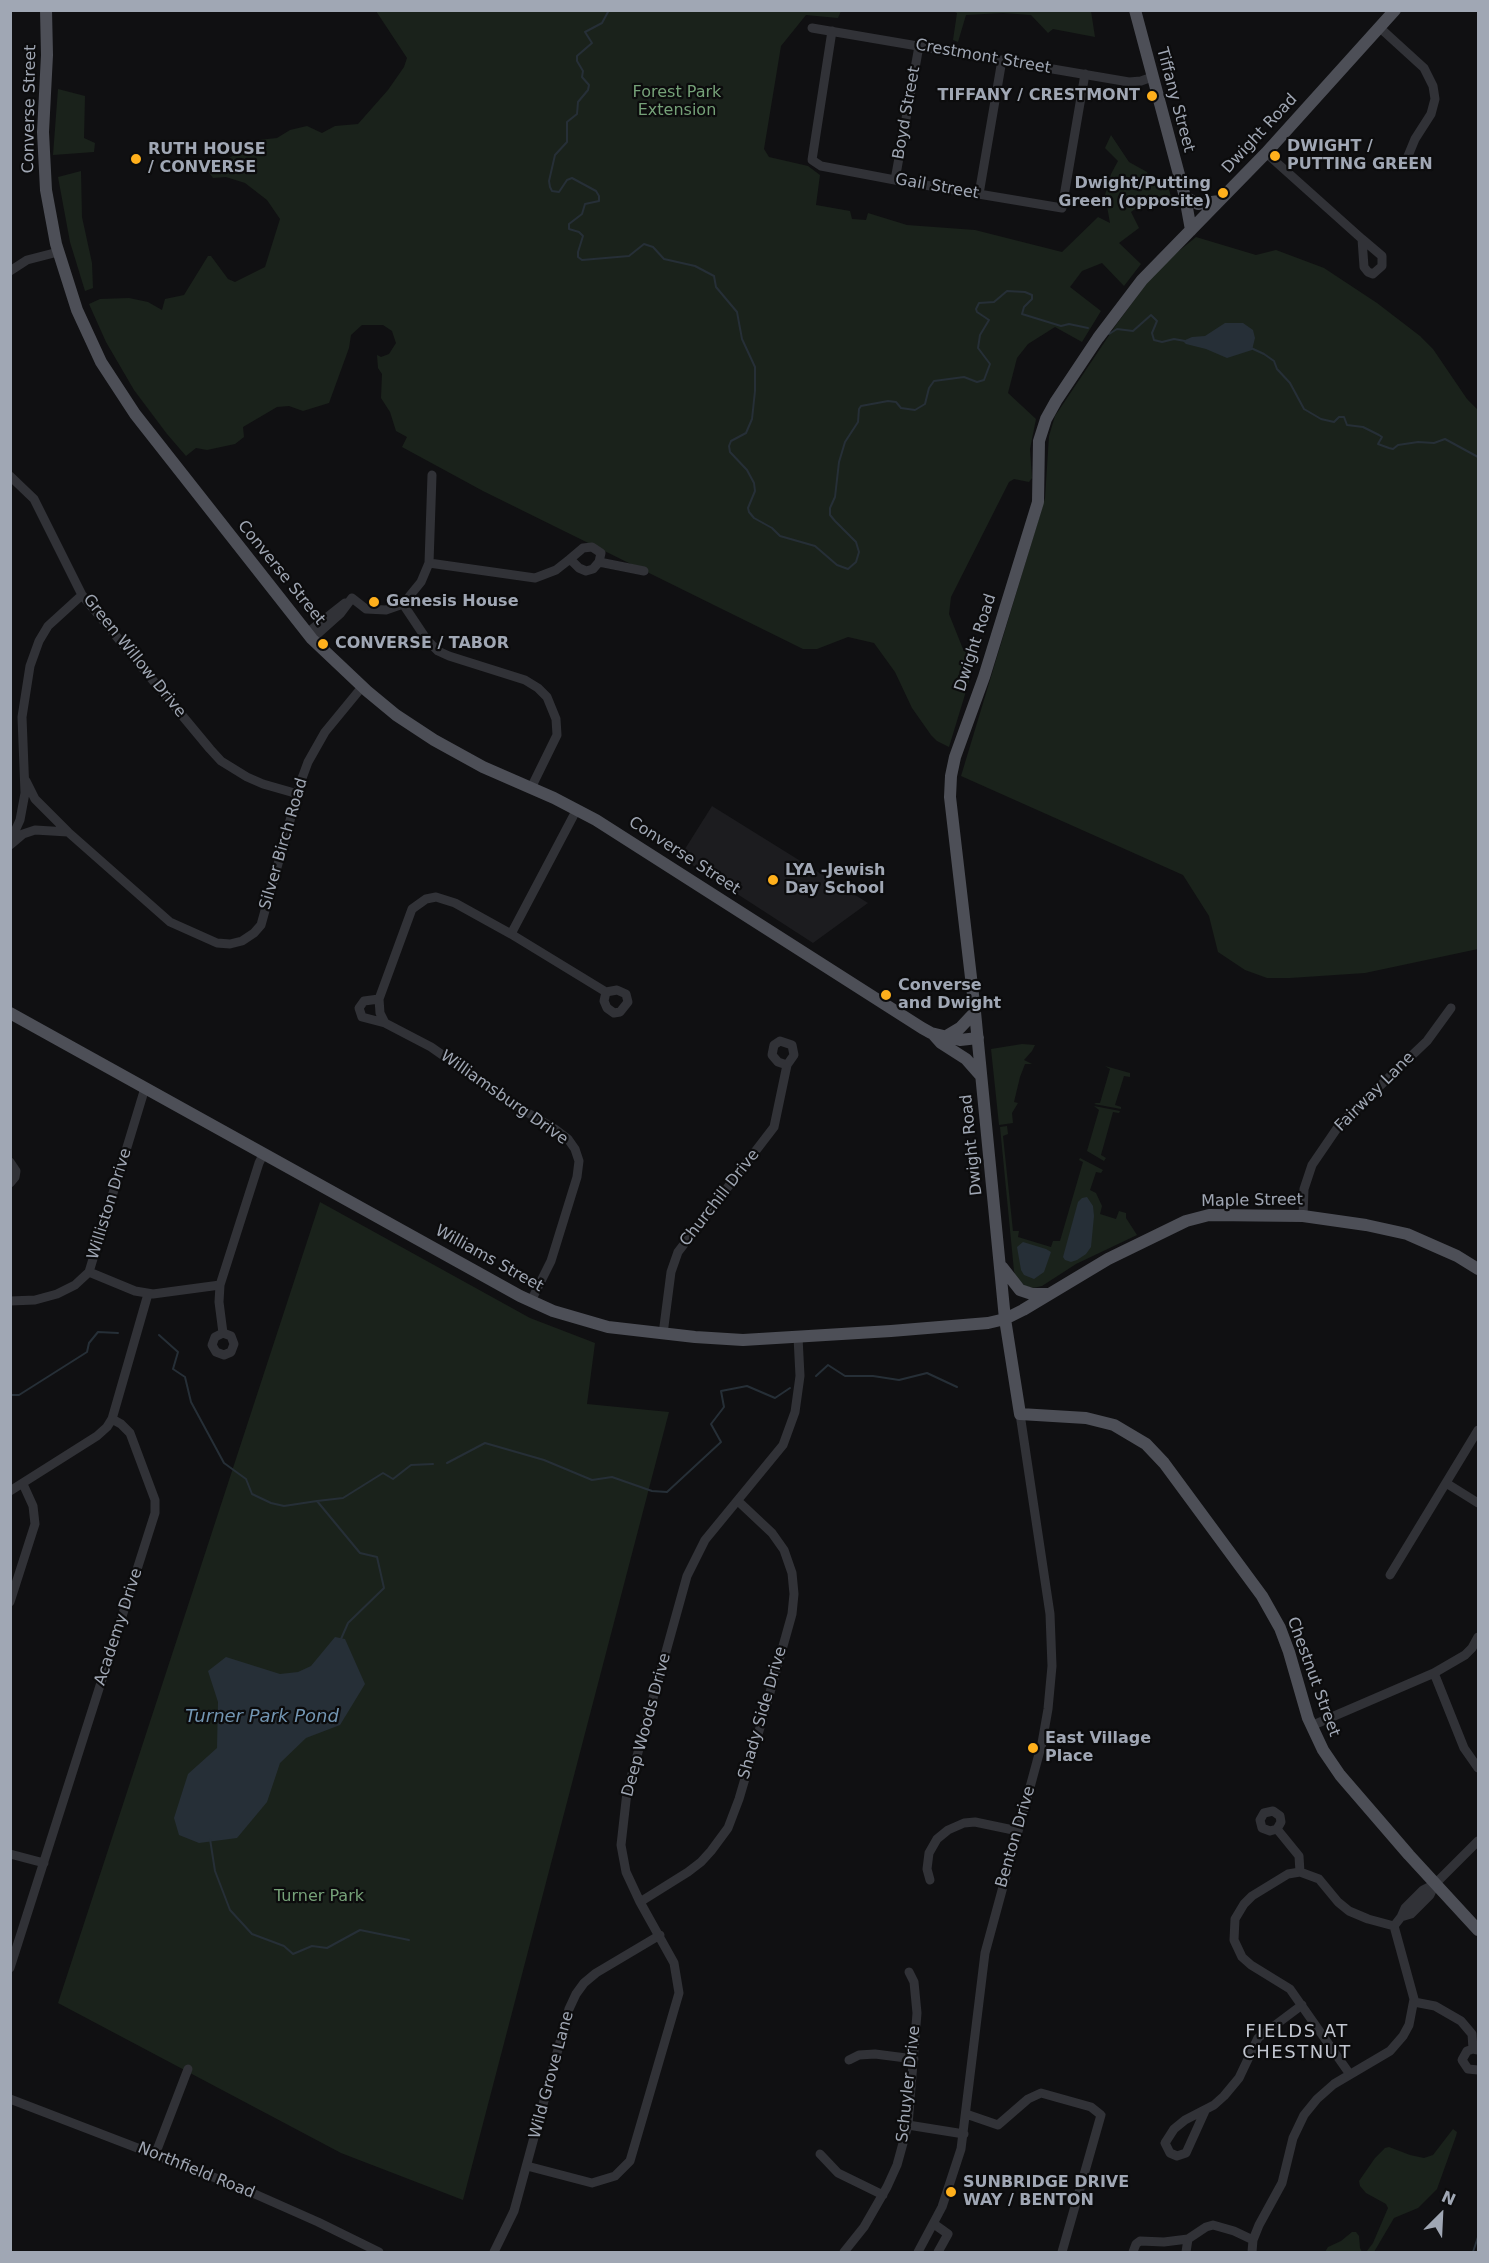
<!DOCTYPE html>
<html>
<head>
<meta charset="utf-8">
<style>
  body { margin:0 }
  #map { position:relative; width:1489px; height:2263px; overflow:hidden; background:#101012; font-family:"DejaVu Sans",sans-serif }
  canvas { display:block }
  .frame { position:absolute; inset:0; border:12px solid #a0a7b4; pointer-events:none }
  .north { position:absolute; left:1411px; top:2185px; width:60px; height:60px; -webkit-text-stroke:4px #0c0c0d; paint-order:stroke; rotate:24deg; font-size:16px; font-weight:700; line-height:24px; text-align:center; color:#a0a7b4 }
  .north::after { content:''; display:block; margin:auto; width:21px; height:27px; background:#a0a7b4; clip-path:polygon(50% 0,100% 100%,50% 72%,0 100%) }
</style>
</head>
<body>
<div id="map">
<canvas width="1489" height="2263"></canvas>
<div class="frame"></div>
<div class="north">N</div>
</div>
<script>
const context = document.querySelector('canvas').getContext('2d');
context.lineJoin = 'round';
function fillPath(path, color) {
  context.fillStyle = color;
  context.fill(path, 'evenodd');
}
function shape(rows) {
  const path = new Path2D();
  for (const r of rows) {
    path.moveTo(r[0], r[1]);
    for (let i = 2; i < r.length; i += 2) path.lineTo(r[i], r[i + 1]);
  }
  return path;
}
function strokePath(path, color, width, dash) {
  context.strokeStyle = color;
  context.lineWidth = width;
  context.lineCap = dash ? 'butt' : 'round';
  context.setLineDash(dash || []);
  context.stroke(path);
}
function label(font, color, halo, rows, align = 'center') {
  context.font = font + ' "DejaVu Sans",sans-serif';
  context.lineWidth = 4.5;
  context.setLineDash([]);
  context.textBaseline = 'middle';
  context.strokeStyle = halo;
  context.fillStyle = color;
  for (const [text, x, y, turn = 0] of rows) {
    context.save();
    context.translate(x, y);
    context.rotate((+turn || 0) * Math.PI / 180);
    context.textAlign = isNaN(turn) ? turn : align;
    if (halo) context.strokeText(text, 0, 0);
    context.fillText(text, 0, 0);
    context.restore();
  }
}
fillPath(shape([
  [712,806,868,903,813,943,680,857]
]), '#1c1c1f');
fillPath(shape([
  [376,11,841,11,838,18,806,15,781,46,764,149,769,157,808,166,820,175,816,205,850,211,852,219,866,220,868,213,907,225,975,230,1062,252,1098,217,1110,223,1105,195,1111,174,1118,161,1105,148,1111,135,1129,162,1147,172,1153,186,1167,184,1172,199,1142,204,1131,212,1139,228,1119,243,1141,264,1124,286,1102,263,1082,271,1070,287,1101,311,1082,342,1055,327,1028,344,1017,358,1008,393,1036,419,1030,449,1032,478,1029,482,1014,479,1009,482,951,597,949,614,963,649,972,658,974,665,949,747,937,741,931,735,912,708,895,672,874,643,848,637,817,649,803,649,483,491,402,447,407,437,396,431,390,412,381,398,382,374,378,368,377,355,381,357,389,354,396,343,392,331,383,325,362,325,351,335,349,348,329,403,303,411,289,406,277,407,243,427,244,437,235,444,207,450,196,448,186,456,167,434,134,390,106,342,89,304,100,299,129,298,148,302,162,310,165,299,184,295,208,256,211,256,228,279,235,282,265,267,280,219,267,200,245,183,226,177,213,178,208,171,258,140,277,138,290,130,307,126,322,133,335,126,358,124,388,90,404,67,407,58],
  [953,11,1091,11,1095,37,1053,29,1048,33,1031,15,1003,13,966,15,958,42,953,40,957,13],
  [58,89,85,96,84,138,95,143,94,152,53,155],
  [81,171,82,217,92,263,93,288,85,291,70,242,58,177],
  [1196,237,1256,255,1276,250,1324,268,1377,303,1420,336,1433,349,1467,399,1478,410,1478,949,1365,973,1290,978,1267,978,1245,970,1218,952,1209,916,1183,875,961,776,1045,498,1049,436,1055,416,1116,325,1158,268],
  [1022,1044,1035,1045,1032,1051,1024,1060,1032,1064,1025,1064,1020,1077,1014,1102,1018,1103,1012,1113,1013,1123,999,1125,991,1049],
  [1105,1066,1130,1073,1130,1077,1124,1076,1115,1105,1121,1107,1121,1109,1094,1104,1096,1103,1100,1103,1110,1069],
  [1094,1106,1120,1111,1119,1113,1113,1112,1101,1155,1106,1158,1104,1161,1087,1151,1099,1110],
  [1007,1126,1008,1134,1003,1136,1013,1231,1019,1231,1018,1237,1051,1247,1053,1241,1060,1241,1083,1162,1079,1160,1080,1158,1103,1170,1101,1173,1096,1172,1090,1190,1096,1193,1102,1206,1100,1214,1116,1219,1119,1211,1126,1213,1126,1218,1137,1235,1076,1264,1042,1286,1033,1288,1025,1286,1016,1278,1014,1271,1000,1127],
  [320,1202,530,1318,595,1343,587,1404,669,1412,463,2200,341,2153,58,2003],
  [1453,2129,1457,2132,1456,2136,1437,2189,1418,2208,1394,2218,1374,2252,1325,2252,1328,2247,1341,2241,1352,2232,1356,2232,1359,2236,1360,2248,1362,2252,1367,2251,1373,2243,1388,2208,1386,2204,1366,2193,1360,2186,1359,2181,1375,2158,1385,2148,1389,2147,1410,2155,1424,2158,1433,2155]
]), '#1a221b');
fillPath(shape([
  [1225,323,1243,323,1253,330,1255,338,1252,350,1227,358,1206,349,1186,344,1183,341,1192,337,1205,336],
  [1087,1197,1093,1206,1094,1216,1091,1247,1086,1254,1077,1260,1071,1262,1065,1260,1063,1257,1078,1202,1082,1198],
  [1023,1242,1046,1249,1051,1252,1044,1272,1034,1279,1024,1275,1021,1270,1017,1247],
  [335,1637,345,1639,365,1684,340,1725,306,1738,280,1763,267,1802,237,1838,199,1843,179,1835,174,1818,188,1774,217,1748,218,1702,208,1671,226,1657,280,1674,298,1672,311,1666]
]), '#262f37');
strokePath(shape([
  [609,10,602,23,585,32,592,43,577,56,577,61,583,71,582,77,589,85,588,90,578,102,577,114,567,122,567,142,555,155,549,181,550,187,552,191,559,192,567,180,572,178,596,191,599,196,599,201,585,204,582,214,569,224,569,229,579,232,583,236,578,252,578,257,582,260,629,256,644,244,653,247,664,259,695,266,714,276,716,287,737,312,742,339,755,367,755,391,752,419,746,433,731,441,729,446,730,452,747,470,754,483,755,491,748,508,749,512,754,518,772,528,780,536,815,546,837,565,848,569,856,562,859,552,856,542,835,521,830,515,830,508,835,497,839,462,845,442,858,422,859,409,861,406,888,401,896,402,901,408,915,410,925,404,929,388,934,381,964,377,977,382,984,380,990,364,978,348,980,335,989,320,977,312,976,309,979,303,994,302,1007,291,1025,292,1032,295,1032,299,1024,307,1022,314,1061,326,1069,324,1088,328],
  [1109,334,1117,329,1133,331,1151,315,1157,321,1152,333,1154,340,1162,342,1174,339,1185,341],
  [1251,348,1264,354,1274,361,1277,369,1290,383,1304,409,1321,419,1334,422,1339,417,1344,417,1347,425,1363,427,1379,435,1382,437,1378,444,1389,448,1393,449,1398,445,1418,442,1434,443,1445,439,1478,457],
  [159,1335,178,1352,173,1369,185,1377,191,1402,224,1463,246,1479,252,1494,271,1503,284,1506,317,1501,360,1553,377,1557,384,1588,348,1623,341,1639],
  [816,1376,828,1365,845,1376,873,1376,899,1380,927,1373,957,1387],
  [10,1395,19,1395,87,1352,89,1343,98,1332,118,1333],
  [447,1463,485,1443,544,1460,592,1480,612,1477,652,1491,667,1492,721,1442,711,1424,724,1407,721,1391,747,1386,775,1398,790,1388],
  [317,1501,343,1498,383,1473,393,1479,411,1465,433,1464],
  [210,1839,215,1871,230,1910,252,1934,284,1946,293,1954,312,1946,327,1948,360,1930,409,1940],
  [1473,2252,1478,2237]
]), '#262f37', 2);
strokePath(shape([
  [1379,27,1424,68,1433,86,1435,99,1431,114,1415,139,1408,156],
  [812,28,1129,82,1141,81,1152,77],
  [832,31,812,160,821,166,895,180,1062,208,1085,74],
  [1266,153,1362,239,1364,267,1368,272,1373,274,1382,266,1382,256,1362,239],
  [895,180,919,46],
  [979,194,1002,60],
  [10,271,27,260,58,252],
  [10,476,34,499,82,595,210,749,221,761,247,777,263,784,298,794],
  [599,562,593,569,586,571,579,568,570,559,583,548,592,547,601,553,599,562,644,571],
  [429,563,535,578,556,570,570,559],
  [352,598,366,609,386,610,403,604,421,582,429,563,432,475],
  [403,604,427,640,438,651,449,656,525,680,538,688,547,697,556,719,557,735,531,788],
  [307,633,345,603],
  [312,639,340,614,352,598],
  [26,781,35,799,68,832],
  [10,842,20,820,25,793,22,717,30,666,39,641,48,626,82,595],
  [10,845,23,834,35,830,68,832,170,922,217,943,230,944,242,941,254,933,261,925,301,781,308,762,325,732,362,687],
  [511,934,577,809],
  [379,999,380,1013,385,1023],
  [10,1162,16,1171,15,1177,10,1183],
  [1303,1216,1304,1189,1312,1165,1340,1124,1427,1041,1451,1008],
  [89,1272,135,1291,153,1294,220,1285],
  [10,1301,35,1300,57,1294,75,1285,89,1272,145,1088],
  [531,1301,551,1261,577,1177,579,1161,575,1149,568,1139,555,1129,508,1101,431,1047,385,1023,362,1017,359,1008,364,1001,379,999,412,909,426,899,436,897,455,903,511,934,606,992,604,1001,607,1008,614,1013,620,1012,628,1002,626,994,617,990,606,992],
  [223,1333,231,1336,234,1344,231,1352,224,1355,216,1352,212,1345,215,1337,223,1333,219,1302,220,1285,259,1163,264,1153],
  [663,1334,671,1272,678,1252,774,1127,787,1065,794,1055,792,1045,780,1041,774,1045,772,1055,778,1062,787,1065],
  [1446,1483,1478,1503],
  [10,1491,97,1436,107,1427,112,1419],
  [1390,1575,1478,1430],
  [10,1602,35,1524,33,1506,23,1484],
  [1434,1673,1464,1748,1478,1768],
  [1311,1726,1434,1673,1465,1655,1472,1648,1478,1637],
  [1277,1829,1270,1831,1262,1828,1260,1820,1264,1813,1273,1811,1280,1816,1281,1822,1277,1829,1299,1856,1300,1872],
  [10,1854,44,1863],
  [930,1880,927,1869,929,1853,937,1839,948,1830,964,1823,975,1822,1018,1831],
  [1435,1884,1423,1890,1405,1908,1401,1917,1411,1914,1430,1895,1435,1884,1478,1841],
  [640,1902,688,1872,701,1862,711,1851,728,1828,739,1799,764,1714,792,1614,794,1594,792,1573,784,1550,772,1533,738,1501],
  [10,1968,155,1513,155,1500,130,1433,121,1424,112,1419,148,1294],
  [1414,2002,1435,2006,1461,2021,1472,2034,1473,2049],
  [1478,2050,1473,2049,1467,2051,1462,2060,1468,2069,1478,2070],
  [849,2060,859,2055,875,2054,914,2059],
  [1349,2073,1290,1989,1251,1965,1242,1957,1234,1940,1235,1919,1244,1904,1252,1896,1288,1874,1300,1872,1319,1879,1338,1902,1349,1911,1368,1919,1394,1926],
  [10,2099,239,2187,318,2222,379,2252],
  [1205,2111,1186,2153,1177,2156,1170,2153,1165,2143,1174,2129,1185,2120,1214,2105,1224,2096,1239,2078,1258,2038,1302,2005],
  [966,2114,998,2125,1028,2099,1041,2093,1091,2107,1101,2115,1062,2252],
  [908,2125,964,2134],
  [820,2154,838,2173,883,2195],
  [155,2155,188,2069],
  [527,2166,592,2183,615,2176,630,2161,679,1993,674,1963,640,1902,626,1872,621,1845,627,1792,687,1576,705,1540,783,1445,795,1412,800,1376,798,1337],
  [934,2224,948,2234,938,2252],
  [494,2252,514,2211,569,2009,576,1994,584,1983,596,1973,660,1935],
  [844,2252,864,2227,887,2187,897,2165,908,2125,917,2013,914,1982,909,1972],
  [918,2252,942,2207,961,2149,985,1953,1042,1743,1048,1709,1052,1666,1050,1614,1020,1414],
  [1133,2252,1136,2244,1140,2241,1164,2242,1188,2239,1206,2227,1213,2225,1234,2231,1253,2240],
  [1186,2252,1188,2239],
  [1252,2252,1253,2240,1259,2225,1282,2183,1293,2138,1304,2115,1317,2099,1334,2084,1390,2051,1403,2036,1409,2025,1414,1999,1394,1926,1401,1917]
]), '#313237', 9);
strokePath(shape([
  [46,10,47,55,43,132,46,190,56,244,77,310,101,362,135,414,312,639,367,691,396,715,434,740,483,767,554,798,596,820,922,1028,931,1033,960,1040,978,1038],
  [1135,10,1185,197,1198,204,1219,201],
  [1395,10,1266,153,1142,280,1098,338,1056,401,1046,419,1039,441,1038,502,984,677,955,757,951,776,950,797,975,1012,1005,1319,1020,1414,1086,1418,1114,1425,1146,1444,1164,1463,1262,1596,1280,1628,1289,1652,1308,1718,1323,1750,1340,1775,1409,1855,1478,1930],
  [1185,197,1191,230],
  [10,1013,520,1296,553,1311,608,1327,695,1337,743,1340,891,1331,988,1323,1005,1319,1023,1310,1108,1259,1186,1221,1209,1215,1303,1216,1366,1225,1407,1234,1457,1256,1478,1269],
  [933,1034,941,1043,966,1059,981,1076],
  [945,1037,960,1028,975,1012],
  [1002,1267,1020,1290,1032,1294,1050,1294]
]), '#4d4f57', 12);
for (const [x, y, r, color] of [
  [1152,96,6,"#ffb01c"],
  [1275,156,6,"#ffb01c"],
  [136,159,6,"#ffb01c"],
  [1223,193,6,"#ffb01c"],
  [374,602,6,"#ffb01c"],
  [323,644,6,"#ffb01c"],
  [773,880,6,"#ffb01c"],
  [886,995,6,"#ffb01c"],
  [1033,1748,6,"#ffb01c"],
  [951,2192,6,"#ffb01c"]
]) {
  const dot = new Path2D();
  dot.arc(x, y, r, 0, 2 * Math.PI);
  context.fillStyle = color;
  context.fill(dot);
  strokePath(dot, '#0c0c0d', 2);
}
label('16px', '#a0a7b4', '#0c0c0d', [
  ["Crestmont Street",983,57,10],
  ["Tiffany Street",1175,100,75],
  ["Converse Street",30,109,-89],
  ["Boyd Street",907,113,-80],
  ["Dwight Road",1260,134,-47],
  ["Gail Street",937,187,10],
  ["Converse Street",281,573,51],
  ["Dwight Road",976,643,-72],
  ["Green Willow Drive",134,656,51],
  ["Silver Birch Road",284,844,-74],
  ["Converse Street",684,856,33],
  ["Fairway Lane",1375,1092,-45],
  ["Williamsburg Drive",504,1098,35],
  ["Dwight Road",972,1145,-96],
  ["Churchill Drive",720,1198,-52],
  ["Maple Street",1252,1201,-1],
  ["Williston Drive",110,1204,-73],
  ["Williams Street",489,1259,29],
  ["Academy Drive",119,1627,-72],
  ["Chestnut Street",1313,1677,70],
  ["Shady Side Drive",763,1713,-74],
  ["Deep Woods Drive",647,1725,-75],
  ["Benton Drive",1016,1837,-74],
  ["Wild Grove Lane",552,2075,-75],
  ["Schuyler Drive",909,2084,-84],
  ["Northfield Road",196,2171,22]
]);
label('16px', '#75a178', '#0c0c0d', [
  ["Forest Park",677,93],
  ["Extension",677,111],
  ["Turner Park",319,1897]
]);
label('bold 16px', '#a0a7b4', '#0c0c0d', [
  ["TIFFANY / CRESTMONT",1140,96,"right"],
  ["DWIGHT /",1287,147],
  ["PUTTING GREEN",1287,165],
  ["RUTH HOUSE",148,150],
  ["/ CONVERSE",148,168],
  ["Dwight/Putting",1211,184,"right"],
  ["Green (opposite)",1211,202,"right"],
  ["Genesis House",386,602],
  ["CONVERSE / TABOR",335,644],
  ["LYA -Jewish",785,871],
  ["Day School",785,889],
  ["Converse",898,986],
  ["and Dwight",898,1004],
  ["East Village",1045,1739],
  ["Place",1045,1757],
  ["SUNBRIDGE DRIVE",963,2183],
  ["WAY / BENTON",963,2201]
], 'left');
label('italic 18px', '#7396b3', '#0c0c0d', [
  ["Turner Park Pond",262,1717]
]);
context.letterSpacing = '1.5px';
label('18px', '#c2c6d0', '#0c0c0d', [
  ["FIELDS AT",1297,2032],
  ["CHESTNUT",1297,2053]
]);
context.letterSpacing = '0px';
</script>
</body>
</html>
